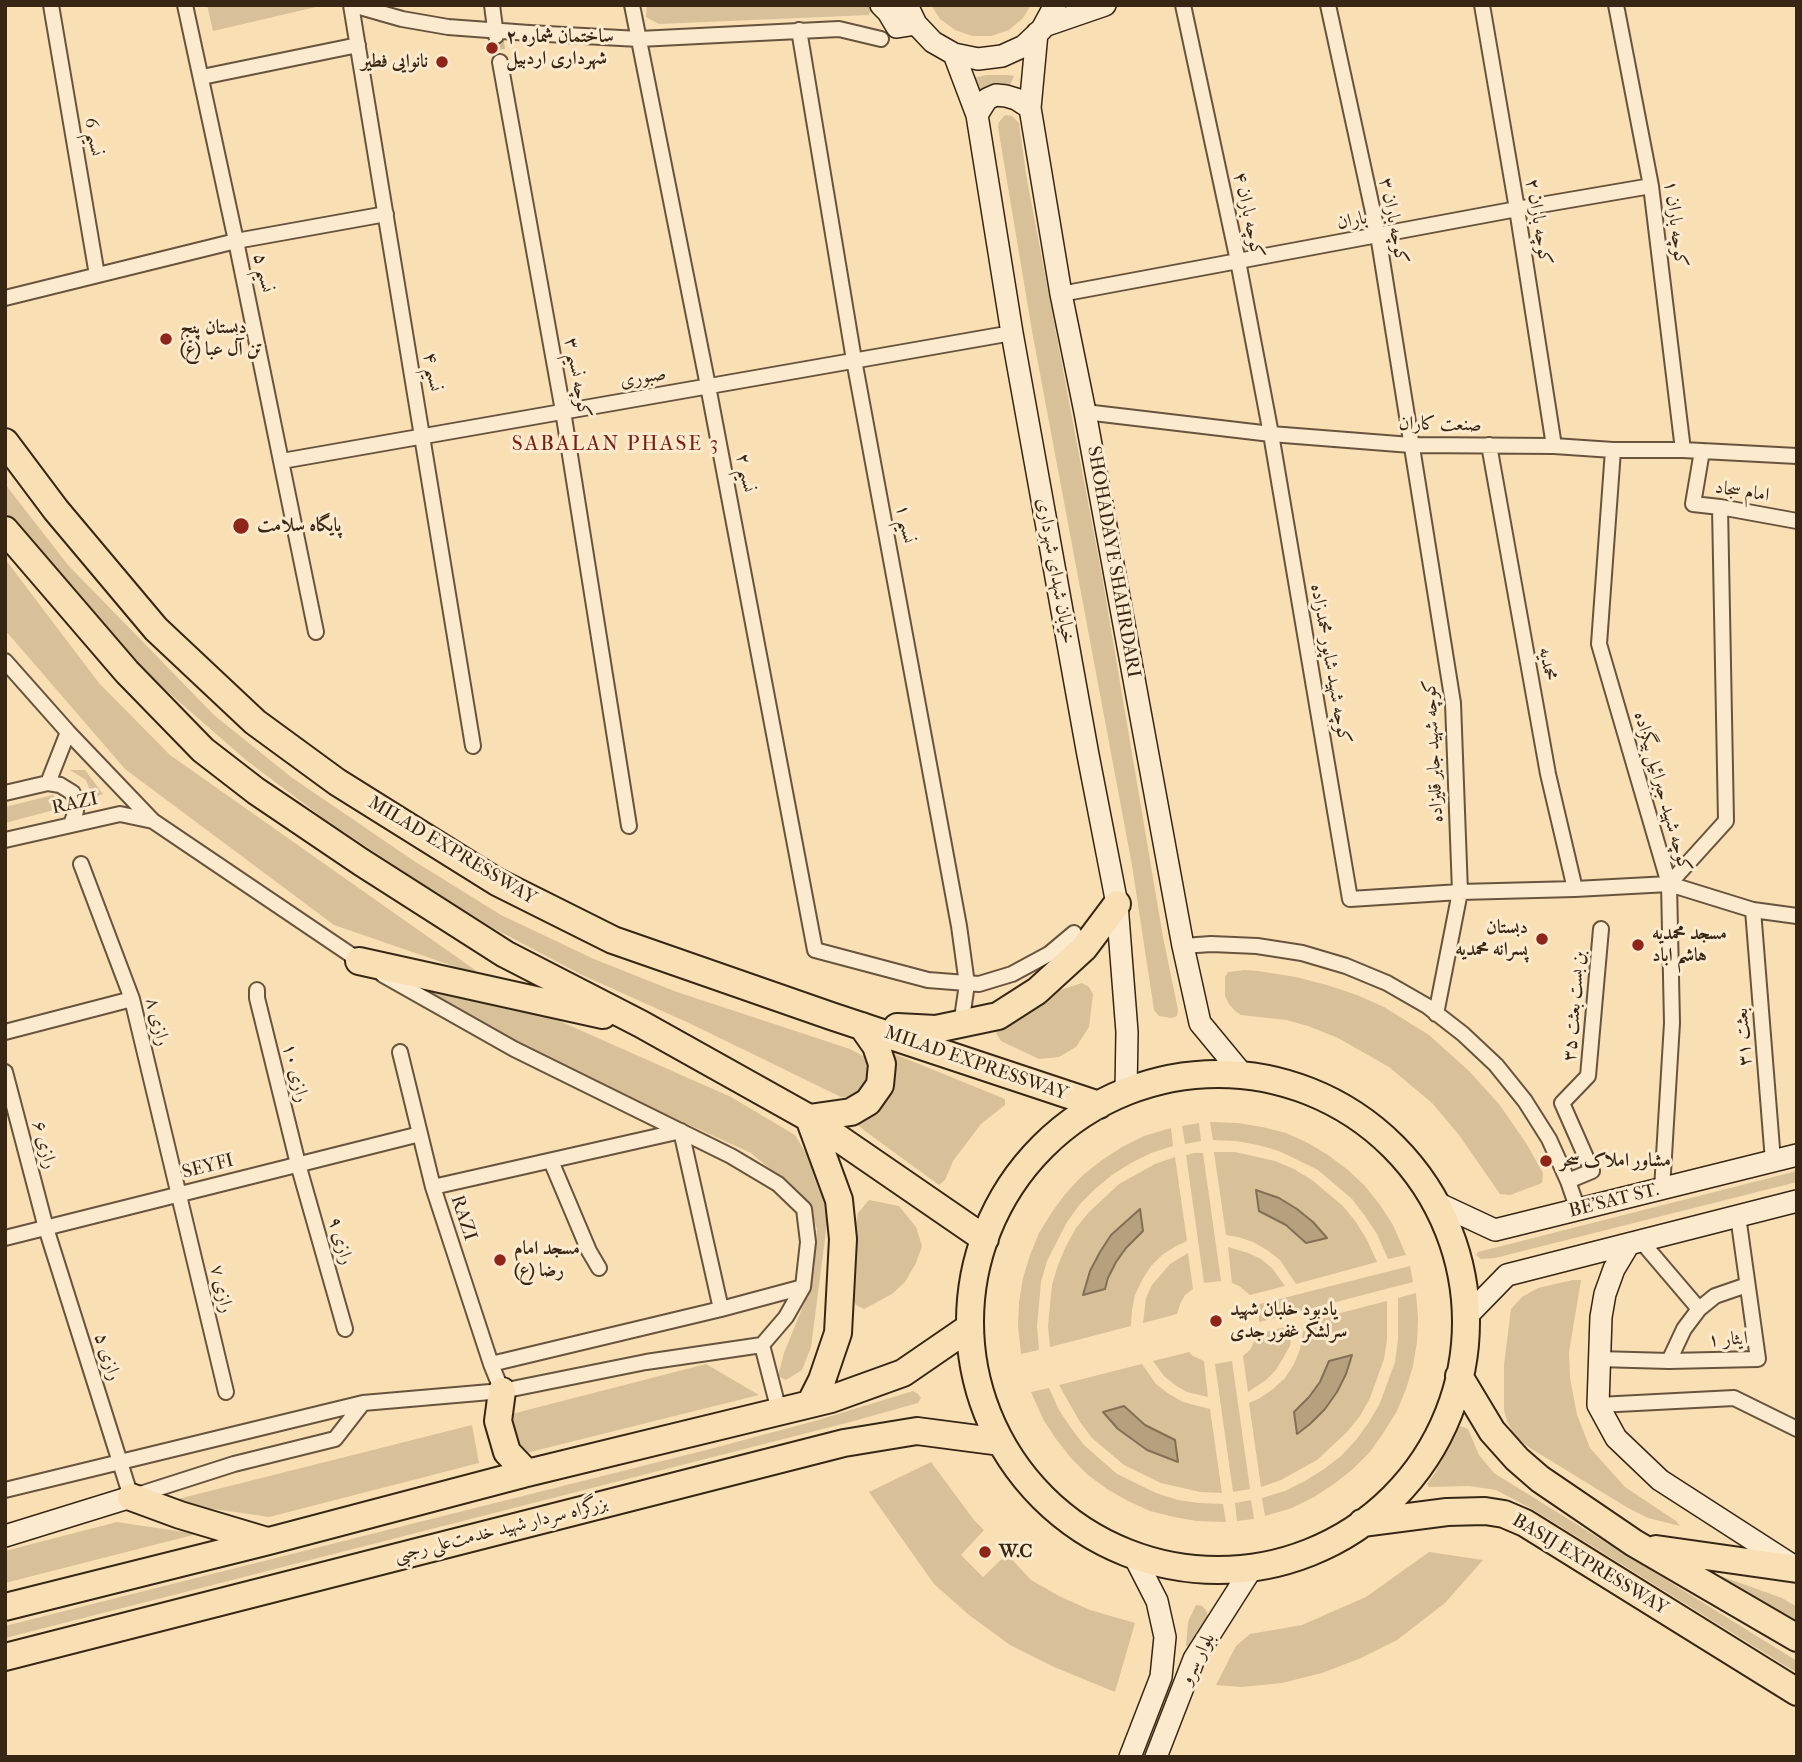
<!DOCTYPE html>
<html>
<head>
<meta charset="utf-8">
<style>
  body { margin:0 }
  #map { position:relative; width:1802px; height:1762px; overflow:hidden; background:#f9dfb4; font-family:"IM FELL French Canon",serif }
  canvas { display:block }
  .frame { position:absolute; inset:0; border:7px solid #382615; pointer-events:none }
</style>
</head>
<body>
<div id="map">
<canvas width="1802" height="1762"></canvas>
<div class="frame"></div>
</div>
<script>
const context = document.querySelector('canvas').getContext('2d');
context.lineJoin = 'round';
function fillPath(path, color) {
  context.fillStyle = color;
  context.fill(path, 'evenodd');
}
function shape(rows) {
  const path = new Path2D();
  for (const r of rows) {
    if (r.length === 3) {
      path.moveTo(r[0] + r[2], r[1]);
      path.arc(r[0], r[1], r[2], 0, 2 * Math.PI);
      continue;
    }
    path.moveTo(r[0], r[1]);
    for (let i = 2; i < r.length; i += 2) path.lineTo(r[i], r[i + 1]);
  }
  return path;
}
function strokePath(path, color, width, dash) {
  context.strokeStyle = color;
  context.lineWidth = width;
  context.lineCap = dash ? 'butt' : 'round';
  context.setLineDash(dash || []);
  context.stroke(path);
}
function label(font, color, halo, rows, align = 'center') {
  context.font = font + ' "IM FELL French Canon",Amiri,serif';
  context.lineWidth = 6;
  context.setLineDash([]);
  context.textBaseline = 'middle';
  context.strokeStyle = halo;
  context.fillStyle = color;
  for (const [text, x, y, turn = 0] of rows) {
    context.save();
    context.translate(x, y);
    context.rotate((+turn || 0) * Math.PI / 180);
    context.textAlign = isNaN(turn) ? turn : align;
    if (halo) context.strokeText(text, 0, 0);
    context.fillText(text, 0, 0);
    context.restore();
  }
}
fillPath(shape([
  [207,5,316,5,316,7,213,31],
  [647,5,873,5,869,15,659,24,646,17],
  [931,5,1031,5,1023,18,1009,30,991,36,972,36,955,30,940,19],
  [986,75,1008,75,1014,76,1008,90,981,94,966,80],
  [1005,115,1012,116,1019,123,1026,174,1102,576,1163,937,1178,1010,1177,1016,1172,1018,1159,1016,1154,1010,1132,865,1032,331,998,127,999,122],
  [5,484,68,565,214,715,291,777,414,861,501,915,594,959,677,992,850,1049,863,1056,870,1066,867,1085,857,1097,841,1097,689,1023,582,975,495,929,427,887,323,818,246,760,160,685,89,613,5,511],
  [5,559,99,683,170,755,485,977,334,925,125,769,5,630],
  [70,770,85,770,103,794,90,799,90,790,86,780],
  [53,795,59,803,54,810,5,823,5,807],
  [1244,970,1258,971,1296,977,1327,985,1357,995,1384,1007,1429,1035,1469,1071,1499,1104,1526,1143,1543,1173,1542,1183,1510,1195,1500,1194,1459,1135,1432,1103,1389,1067,1338,1038,1308,1026,1286,1020,1241,1015,1235,1011,1229,1004,1225,996,1225,977,1228,972],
  [1082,983,1089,987,1093,994,1089,1027,1076,1047,1059,1057,1039,1059,1001,1041,995,1031,995,1023,1054,992],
  [409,984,555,1019,731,1097,795,1135,817,1171,829,1208,811,1347,802,1370,786,1380,778,1376,784,1353,812,1284,817,1229,808,1201,751,1153,610,1089,515,1043],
  [887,1051,1005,1099,1005,1105,981,1124,953,1161,945,1180,939,1185,865,1131,858,1125,854,1118],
  [1210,1122,1238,1123,1262,1127,1286,1133,1308,1143,1328,1155,1348,1170,1365,1186,1380,1205,1393,1225,1406,1255,1388,1259,1377,1234,1365,1216,1352,1199,1318,1170,1279,1151,1258,1145,1236,1141,1213,1140],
  [1199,1123,1201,1141,1185,1144,1182,1126],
  [1171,1128,1173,1146,1151,1153,1131,1163,1112,1175,1095,1189,1080,1204,1067,1222,1047,1261,1041,1282,1037,1326,1039,1350,1021,1354,1018,1326,1019,1302,1023,1278,1030,1255,1039,1233,1052,1212,1066,1193,1083,1175,1102,1160,1122,1147,1144,1136],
  [1214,1152,1235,1152,1275,1161,1294,1169,1312,1180,1343,1206,1356,1222,1367,1240,1377,1262,1296,1284,1280,1260,1267,1250,1253,1242,1238,1237,1226,1235],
  [1260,1190,1279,1198,1297,1209,1326,1238,1306,1243,1286,1225,1260,1211],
  [1194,1153,1203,1153,1221,1281,1204,1283,1186,1155],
  [1175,1157,1187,1241,1176,1246,1162,1255,1151,1266,1142,1280,1135,1295,1132,1310,1131,1326,1050,1347,1048,1326,1052,1285,1058,1265,1066,1246,1076,1228,1089,1212,1119,1184,1155,1164],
  [1143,1231,1126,1248,1116,1262,1105,1289,1090,1271,1100,1252,1111,1235],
  [1797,1171,1797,1182,1495,1258,1481,1259,1476,1255,1478,1252],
  [869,1200,899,1206,916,1227,922,1246,916,1263,905,1282,892,1294,864,1309,856,1305,850,1296,848,1259,858,1213],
  [1228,1247,1248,1253,1261,1259,1272,1268,1285,1286,1250,1295,1239,1286,1232,1283],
  [1188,1253,1193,1289,1185,1295,1180,1304,1177,1314,1143,1323,1146,1298,1152,1285,1170,1264],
  [1410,1266,1413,1282,1259,1322,1259,1313,1256,1305],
  [1573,1280,1581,1280,1569,1352,1570,1378,1577,1415,1590,1448,1625,1487,1676,1521,1680,1526,1648,1518,1628,1508,1530,1448,1514,1435,1507,1421,1504,1410,1504,1365,1511,1309,1522,1297,1538,1288],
  [1416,1293,1418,1318,1417,1342,1413,1366,1406,1389,1397,1411,1384,1432,1370,1452,1353,1469,1334,1484,1314,1497,1292,1508,1265,1516,1262,1498,1285,1491,1305,1481,1324,1469,1341,1456,1356,1440,1369,1422,1380,1403,1395,1362,1398,1340,1398,1298],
  [1387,1301,1387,1339,1384,1359,1370,1398,1360,1416,1347,1432,1317,1460,1281,1480,1261,1487,1249,1403,1260,1398,1273,1389,1285,1378,1294,1364,1300,1349,1305,1322],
  [1329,1361,1346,1374,1337,1392,1325,1409,1310,1424,1294,1412,1309,1397,1320,1382],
  [1293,1325,1290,1346,1276,1370,1266,1380,1248,1392,1243,1356,1250,1350,1258,1334],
  [1189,1352,1193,1356,1204,1361,1208,1397,1187,1392,1175,1385,1164,1376,1153,1361],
  [1232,1361,1250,1489,1233,1492,1215,1364],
  [706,1364,759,1395,518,1455,508,1415],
  [1142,1364,1156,1384,1169,1394,1183,1402,1210,1409,1222,1493,1200,1492,1161,1483,1124,1465,1092,1438,1080,1422,1059,1385],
  [1124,1406,1145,1425,1175,1440,1147,1451,1133,1441,1118,1429],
  [1049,1388,1059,1410,1071,1428,1084,1445,1117,1474,1156,1493,1178,1500,1199,1503,1223,1504,1226,1522,1197,1521,1174,1517,1150,1511,1128,1501,1107,1489,1088,1475,1071,1458,1056,1439,1043,1419,1031,1392],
  [913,1391,918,1394,921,1398,918,1403,850,1422,5,1638,5,1626,710,1449,815,1421],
  [472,1425,479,1463,269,1517,166,1502],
  [1460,1426,1468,1429,1479,1455,1494,1473,1797,1661,1797,1673,1532,1509,1496,1490,1469,1486,1429,1487,1427,1484,1435,1473],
  [931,1462,974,1520,984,1530,961,1555,983,1577,1007,1554,1031,1580,1059,1596,1090,1610,1135,1623,1115,1692,1054,1667,1010,1645,969,1615,934,1584,869,1492],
  [1251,1500,1254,1519,1237,1521,1235,1503],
  [117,1522,197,1534,5,1583,5,1551],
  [1429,1552,1483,1560,1445,1603,1397,1640,1361,1658,1322,1673,1282,1683,1242,1687,1216,1685,1236,1646,1250,1634,1302,1625,1366,1597],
  [1715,1574,1782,1598,1797,1607,1797,1624],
  [1196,1605,1202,1606,1206,1610,1208,1615,1189,1648,1186,1646,1188,1622]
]), '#d8c099');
const water = shape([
  [1256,1190,1279,1198,1297,1209,1313,1222,1327,1238,1306,1243,1286,1225,1259,1211,1256,1190],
  [1140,1209,1143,1231,1126,1248,1116,1262,1108,1278,1105,1289,1083,1295,1090,1271,1100,1252,1111,1235,1140,1209],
  [1352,1355,1346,1374,1337,1392,1325,1409,1310,1424,1297,1434,1294,1412,1309,1397,1320,1382,1329,1361,1352,1355],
  [1124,1406,1145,1425,1175,1440,1178,1462,1147,1450,1118,1429,1103,1412,1124,1406]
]);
fillPath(water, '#b7a07e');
strokePath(water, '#846f54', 2);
strokePath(shape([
  [496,36,500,62]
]), '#d2ba94', 14, [14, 7]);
const street = shape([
  [51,5,97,275],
  [185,5,236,241,316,632],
  [351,5,473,746],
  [353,5,402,19,448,27,529,33,639,39,839,29,881,39],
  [492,5,496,36],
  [632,5,708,386,815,950,928,980,979,984,1012,974,1049,954,1074,933],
  [1183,5,1238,261,1271,434,1350,899,1460,892,1575,889,1669,884,1753,910,1797,916],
  [1328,5,1378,235,1453,703,1460,892,1436,1014],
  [1482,5,1517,209,1554,446],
  [1616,5,1651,186,1683,450],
  [799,30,854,360,959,926,967,984,961,1025],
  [500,62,563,411,629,826],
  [202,77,358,45],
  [1061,294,1517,209,1651,186],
  [5,298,236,241,386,214],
  [1085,412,1271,434,1411,445,1554,446,1613,450,1683,450,1797,456],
  [1489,445,1548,774,1575,889],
  [1613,450,1599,644,1669,884,1672,1023,1662,1189],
  [1702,451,1693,504,1720,507,1797,521],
  [282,461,1012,333],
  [5,661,68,732,153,821,363,963],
  [48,783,60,785,73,793,76,802,76,811,71,824],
  [5,793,48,783,68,732],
  [5,840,120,814,153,821],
  [81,864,132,999,226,1392],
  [1669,884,1726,821,1720,507],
  [1753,910,1773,1161],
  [1183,946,1211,944,1257,946,1302,953,1346,966,1387,983,1427,1006,1463,1034,1496,1065,1525,1101,1549,1139,1568,1181,1578,1210],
  [257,990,257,998,298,1164,345,1329],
  [5,1032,132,999],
  [400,1052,433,1187,491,1364,502,1391],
  [5,1072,46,1228,131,1497,234,1464,335,1439,363,1403,502,1391,646,1362,762,1345,786,1317,803,1287,808,1242,804,1209,778,1184,731,1156,514,1049,383,975],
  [551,1161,589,1251,599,1268],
  [1568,1181,1592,1171,1562,1103,1588,1076,1601,929],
  [433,1187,681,1131,721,1309],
  [5,1238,420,1134],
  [1641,1241,1699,1309],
  [762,1345,779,1411],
  [1598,1359,1669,1361,1758,1359,1738,1216],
  [1669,1361,1684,1329,1699,1309,1715,1296,1747,1285],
  [491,1364,721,1309,803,1287],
  [1598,1405,1734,1398,1797,1429],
  [5,1490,363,1403]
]);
const secondary = shape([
  [881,5,888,12,897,27,916,24],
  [907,5,916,24,933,42,954,54,978,59,1002,56,1024,46,1042,29,1055,5],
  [1044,26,1105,5],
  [1037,33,1030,108,1061,294,1085,412,1183,946,1200,1023,1243,1075],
  [954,54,977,115,1012,333,1088,755,1117,904,1127,1032,1126,1092],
  [977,115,987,99,996,95,1006,96,1016,99,1030,108],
  [1435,1202,1495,1230,1797,1155],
  [1629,1244,1614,1269,1605,1294,1601,1317,1598,1405,1616,1438,1660,1480,1795,1567],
  [1466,1317,1507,1275,1797,1201],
  [5,1536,131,1497],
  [1130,1757,1161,1677,1165,1637,1157,1601,1134,1556],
  [1156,1757,1194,1659,1252,1568]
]);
const highway = shape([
  [5,442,56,510,156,629,255,722,337,782,497,882,613,940,831,1016,1099,1105],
  [5,530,127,672,203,750,256,791,361,862,505,954,641,1024,809,1118,985,1239],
  [359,961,603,1015],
  [897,1027,936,1029,998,1016,1037,991,1084,948,1117,904],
  [1218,1322,248],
  [809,1118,839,1200,843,1239,838,1333,822,1380,810,1404],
  [809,1118,851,1112,868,1102,880,1085,882,1064,876,1046,862,1026],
  [1459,1376,1492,1431,1517,1459,1540,1479,1634,1543,1797,1638],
  [502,1391,498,1421,507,1452,527,1473],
  [131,1497,180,1515,267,1541],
  [1362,1523,1447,1512,1485,1511,1504,1514,1525,1523,1797,1692],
  [1656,1549,1797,1569],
  [5,1607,269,1541,527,1473,831,1399,903,1373,970,1327],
  [5,1657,844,1443,917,1431,1001,1442]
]);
strokePath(street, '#68543d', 18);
strokePath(secondary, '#382615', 24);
strokePath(highway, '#382615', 30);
strokePath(street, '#fbeace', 14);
strokePath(secondary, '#fbeace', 21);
strokePath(highway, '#f9dfb4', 26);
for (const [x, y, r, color] of [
  [492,48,7,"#8f2418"],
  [442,62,7,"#8f2418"],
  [166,339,7,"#8f2418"],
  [241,526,9,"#8f2418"],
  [1542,939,7,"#8f2418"],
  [1638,945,7,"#8f2418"],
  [1546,1161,7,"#8f2418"],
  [500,1260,7,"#8f2418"],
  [1216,1321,7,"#8f2418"],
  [985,1552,7,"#8f2418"]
]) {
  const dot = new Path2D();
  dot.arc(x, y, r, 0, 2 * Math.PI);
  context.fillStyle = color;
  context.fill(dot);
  strokePath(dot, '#fbeace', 2.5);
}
label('bold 19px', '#382615', '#fbeace', [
  ["ساختمان شماره ۲",506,37],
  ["شهرداری اردبیل",506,59],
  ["نانوایی فطیر",428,62,"right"],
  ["دبستان پنج",180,328],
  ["تن آل عبا (ع)",180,350],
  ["پایگاه سلامت",257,526],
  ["دبستان",1528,928,"right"],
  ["پسرانه محمدیه",1528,950,"right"],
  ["مسجد محمدیه",1652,934],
  ["هاشم اباد",1652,956],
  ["مشاور املاک سحر",1560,1161],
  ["مسجد امام",514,1249],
  ["رضا (ع)",514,1271],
  ["یادبود خلبان شهید",1230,1310],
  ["سرلشکر غفور جدی",1230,1332],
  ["W.C",999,1552]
], 'left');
label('19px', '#382615', '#fbeace', [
  ["نسیم 6",93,137,80],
  ["کوچه باران ۴",1248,215,78],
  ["باران",1352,221,-11],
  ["کوچه باران ۳",1393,221,79],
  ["کوچه باران ۲",1538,222,81],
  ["کوچه باران ۱",1675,224,83],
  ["نسیم ۵",263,273,78],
  ["نسیم ۴",432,372,81],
  ["کوچه نسیم ۳",577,378,80],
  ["صبوری",643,378,-10],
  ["صنعت کاران",1440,425,1],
  ["نسیم ۲",745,473,79],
  ["امام سجاد",1742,492,9],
  ["نسیم ۱",905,524,79],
  ["SHOHADAYE SHAHRDARI",1113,562,80],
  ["خیابان شهدای شهرداری",1055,571,80],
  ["کوچه شهید شاپور محمدزاده",1330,664,80],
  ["محمدیه",1547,664,80],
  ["کوچه شهید جابر قلیزاده",1434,751,-93],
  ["کوچه شهید جبرائیل بیگزاده",1662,792,74],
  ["RAZI",75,804,-12],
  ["MILAD EXPRESSWAY",452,851,31],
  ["بن بست بعثت ۳۵",1575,1006,-85],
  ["رازی ۸",157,1022,76],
  ["بعثت ۳۱",1744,1037,-94],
  ["MILAD EXPRESSWAY",976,1064,19],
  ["رازی ۱۰",295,1073,76],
  ["رازی ۶",44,1145,75],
  ["SEYFI",208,1167,-14],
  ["BE'SAT ST.",1614,1201,-14],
  ["RAZI",463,1218,72],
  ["رازی ۹",340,1241,74],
  ["رازی ۷",221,1289,77],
  ["ایثار ۱",1728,1340,-3],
  ["رازی ۵",107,1357,72],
  ["بزرگراه سردار شهید خدمت‌علی رجبی",501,1530,-14],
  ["BASIJ EXPRESSWAY",1590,1565,31],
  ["بلوار سرو",1198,1659,-63]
]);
context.letterSpacing = '2px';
label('21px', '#7a1f14', '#fbeace', [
  ["SABALAN PHASE 3",616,445]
]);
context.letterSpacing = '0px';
</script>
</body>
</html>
